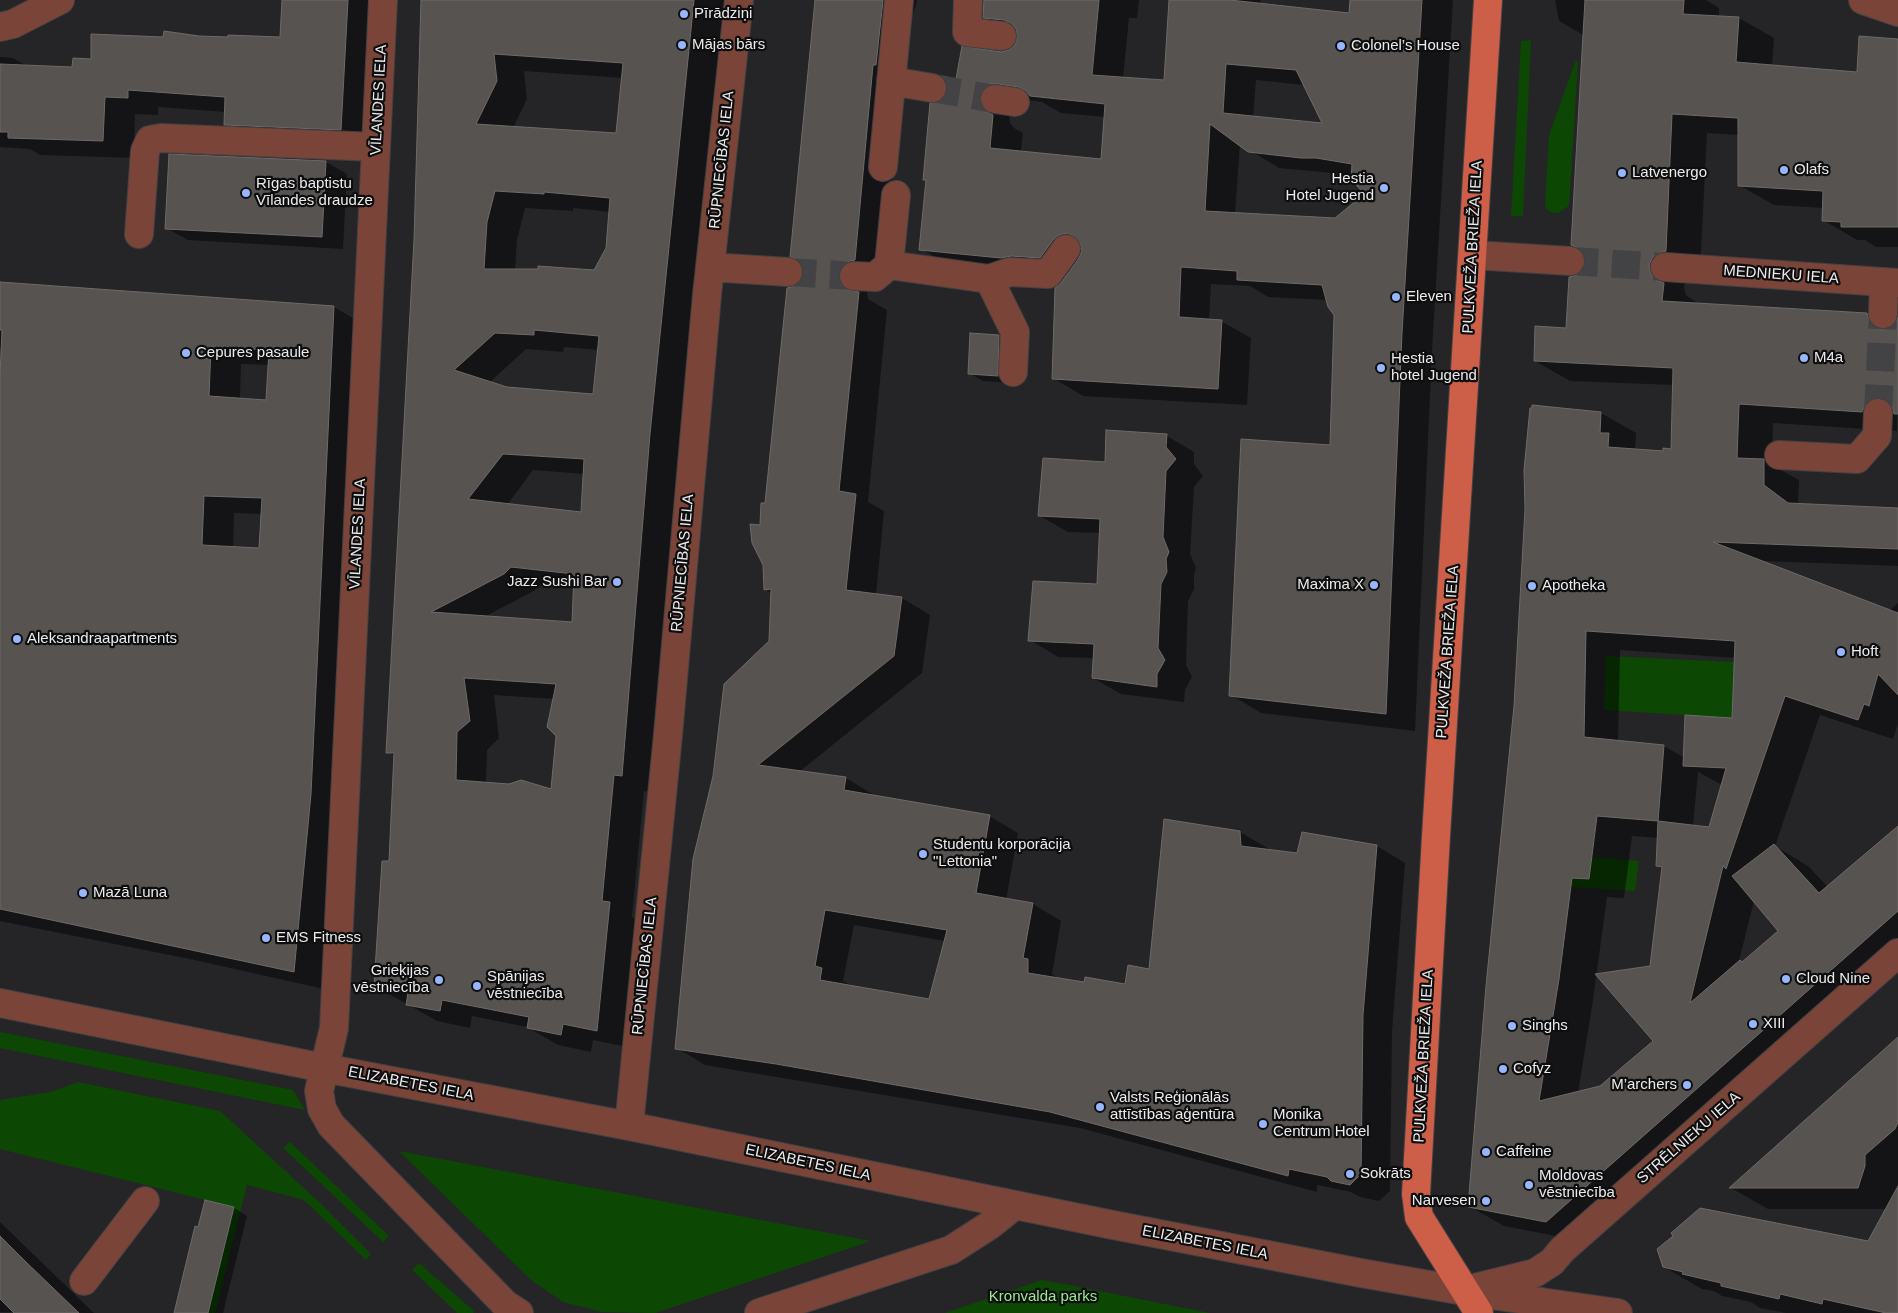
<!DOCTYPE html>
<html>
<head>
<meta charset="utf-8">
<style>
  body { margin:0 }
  canvas { display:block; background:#252427 }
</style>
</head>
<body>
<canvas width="1898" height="1313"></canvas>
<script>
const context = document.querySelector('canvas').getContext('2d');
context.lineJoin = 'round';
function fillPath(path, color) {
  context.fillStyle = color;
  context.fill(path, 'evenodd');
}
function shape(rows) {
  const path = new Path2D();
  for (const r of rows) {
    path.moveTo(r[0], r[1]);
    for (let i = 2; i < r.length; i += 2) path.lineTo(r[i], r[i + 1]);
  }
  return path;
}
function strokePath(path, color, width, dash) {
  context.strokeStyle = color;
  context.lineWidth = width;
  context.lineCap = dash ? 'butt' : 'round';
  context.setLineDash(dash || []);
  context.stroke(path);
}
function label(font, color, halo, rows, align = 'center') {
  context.font = font + ' Helvetica,sans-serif';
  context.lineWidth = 4.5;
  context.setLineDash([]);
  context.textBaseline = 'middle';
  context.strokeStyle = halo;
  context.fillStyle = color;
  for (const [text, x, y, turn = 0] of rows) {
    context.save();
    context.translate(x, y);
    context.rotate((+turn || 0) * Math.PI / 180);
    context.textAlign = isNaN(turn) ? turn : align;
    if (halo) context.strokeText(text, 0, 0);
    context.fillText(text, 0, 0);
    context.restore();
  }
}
fillPath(shape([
  [1531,40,1523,216,1511,216,1521,41],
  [1576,60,1578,62,1569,206,1558,213,1553,213,1546,209,1545,205,1549,135],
  [1606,656,1734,662,1732,718,1604,710],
  [1592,857,1639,861,1635,891,1571,887,1572,878,1589,879],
  [0,1032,293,1090,305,1110,0,1048],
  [78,1082,220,1111,318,1201,371,1254,366,1260,304,1200,247,1185,215,1313,208,1313,234,1207,0,1149,0,1100,51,1092],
  [290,1142,389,1236,383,1242,283,1148],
  [399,1151,871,1241,655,1313,602,1312,563,1302,530,1279],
  [419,1263,474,1311,473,1313,457,1313,412,1270],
  [1042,1280,1074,1286,1210,1313,945,1313]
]), '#0c4703');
fillPath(shape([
  [283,0,379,0,372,147,256,142,226,124,226,112,158,107,158,115,135,114,134,158,40,155,30,149,0,147,0,57,13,58,29,67,73,68,92,61,165,38,282,38],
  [422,0,726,0,651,792,644,791,632,917,639,921,627,1047,593,1040,591,1052,558,1045,527,1027,472,1016,470,1028,437,1021,375,986,390,863,395,756,387,752,415,240],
  [524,71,623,78,618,135,513,128,527,99],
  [525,208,573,211,573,208,610,212,607,248,595,271,515,270,517,240],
  [564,347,599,350,594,395,507,388,489,383,526,349,563,352],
  [533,470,584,474,582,513,507,505],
  [542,583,575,587,573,623,484,617,534,591],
  [494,695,554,699,557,735,552,791,486,783,487,750,499,738],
  [817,0,917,0,916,6,912,15,904,81,901,81,884,276,870,284,867,293,868,299,887,310,868,502,884,511,876,595,902,598,930,615,922,673,799,772,846,778,874,795,874,797,989,816,1018,833,1006,900,1033,904,1061,921,1052,974,1056,977,1056,979,1085,984,1126,986,1150,970,1240,832,1269,849,1269,851,1298,855,1377,846,1405,863,1392,1032,1390,1191,1379,1201,1360,1197,1351,1192,1317,1185,1317,1192,1080,1128,705,1065,677,1048,770,641,772,593,765,589,761,526,766,505,796,287,802,281,805,274,803,264,791,256],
  [854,925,945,941,930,1001,850,987,851,985,843,981],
  [985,0,1139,0,1137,18,1129,18,1123,78,1165,81,1170,0,1261,0,1260,5,1350,14,1351,0,1453,0,1432,351,1415,731,1261,713,1231,695,1331,446,1335,315,1327,300,1268,297,1250,286,1211,284,1209,320,1221,321,1251,338,1247,405,1083,396,1053,378,1068,274,951,266,921,249,927,181,924,179,938,104,945,99,957,80,1001,53,1009,51,1016,46,1018,35,1014,35,984,17],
  [1256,80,1304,85,1324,125,1253,117],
  [1028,100,1042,102,1061,113,1105,117,1103,160,1021,152,1023,133,1014,128,1010,123,1009,115,1020,101],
  [1240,144,1279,168,1353,175,1366,194,1336,220,1235,214],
  [1555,0,1706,0,1719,8,1719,17,1739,18,1774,38,1772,66,1858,73,1898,40,1898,247,1876,247,1865,240,1857,240,1823,220,1824,208,1774,205,1739,185,1739,135,1707,133,1700,271,1687,278,1684,287,1686,295,1698,304,1867,315,1891,329,1898,321,1897,431,1773,423,1772,465,1799,480,1798,505,1898,508,1898,566,1762,561,1889,611,1898,603,1898,724,1893,739,1820,715,1775,846,1808,866,1828,887,1898,827,1898,961,1582,1241,1504,1226,1469,1206,1515,706,1533,406,1601,413,1636,433,1635,450,1664,452,1673,450,1674,385,1570,381,1535,361,1568,330,1578,276,1584,271,1587,263,1585,253,1572,245,1585,36,1559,21],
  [1620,650,1736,658,1734,719,1685,758,1664,746,1618,741],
  [1698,772,1722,785,1710,828,1693,826],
  [1632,836,1659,838,1657,866,1663,869,1651,967,1655,1041,1600,1088,1578,1093,1593,1000,1607,897,1624,898],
  [1754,901,1780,931,1742,963,1739,961],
  [326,162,347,174,343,249,188,240,166,228],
  [0,284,334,307,365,325,324,989,190,959,0,921,0,382,2,349,0,349],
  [241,364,269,365,267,401,240,399],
  [234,513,262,514,260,549,233,548],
  [998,336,1013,344,1012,383,983,381,969,373],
  [1167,436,1194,452,1194,464,1203,476,1194,487,1190,554,1196,568,1194,575,1194,589,1188,601,1186,665,1192,677,1185,690,1184,702,1121,694,1093,678,1094,658,1058,657,1030,640,1098,585,1101,533,1068,532,1040,516,1106,464],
  [1898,1039,1898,1313,1786,1313,1760,1308,1751,1302,1722,1296,1714,1291,1702,1289,1664,1267,1869,1243,1887,1209,1768,1209,1731,1188],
  [234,1208,247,1216,223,1313,175,1313,199,1229],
  [0,1222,94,1313,0,1312]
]), '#0007');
const building = shape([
  [282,0,348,0,341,130,224,125,225,97,128,90,128,98,105,97,103,141,8,138,8,132,0,132,0,64,72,67,73,58,91,59,91,34,163,37,164,31,199,36,228,37,228,35,280,37,282,0],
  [421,0,694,0,650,434,622,776,614,775,602,901,610,902,597,1031,563,1024,561,1035,527,1028,529,1017,442,1000,440,1011,406,1005,408,993,374,986,382,861,389,861,394,753,386,753,414,240,421,0],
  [494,54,623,63,616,133,476,124,497,81,494,54],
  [495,191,544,194,544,192,610,198,606,248,594,270,538,266,538,269,484,269,487,222,495,191],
  [534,330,599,336,593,394,507,387,454,370,495,333,534,335,534,330],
  [503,454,584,459,581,512,468,499,503,454],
  [511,567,574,574,572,622,431,612,504,574,511,567],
  [464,678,556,684,547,727,556,736,551,789,521,780,509,784,456,780,457,732,470,721,464,678],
  [815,0,883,0,876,65,873,65,855,260,846,262,841,267,838,275,840,283,845,289,859,292,839,491,856,494,846,590,902,597,894,656,758,765,846,777,844,790,990,815,976,893,1033,903,1023,958,1028,959,1028,973,1084,982,1085,977,1125,984,1128,965,1149,969,1164,819,1240,831,1241,846,1297,853,1302,832,1377,845,1363,1015,1361,1174,1350,1185,1331,1181,1327,1177,1289,1169,1288,1176,1050,1112,776,1064,675,1049,693,859,713,776,724,684,769,641,771,589,764,590,763,565,752,543,750,524,760,525,761,503,765,503,787,288,795,286,801,280,804,273,802,265,797,259,790,257,815,0],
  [825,910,947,930,929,999,820,980,822,968,815,966,825,910],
  [984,0,1099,0,1092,75,1164,80,1169,0,1230,0,1349,13,1350,0,1422,0,1402,333,1386,714,1229,696,1241,439,1330,445,1334,315,1328,307,1322,285,1237,280,1237,271,1181,267,1179,317,1222,320,1218,389,1052,379,1055,288,1061,283,1079,258,1082,250,1080,243,1075,237,1067,233,1059,235,1053,240,1040,258,1011,256,1001,258,919,250,926,180,923,180,930,103,938,102,944,98,947,91,947,83,942,76,956,79,962,46,1001,52,1009,50,1015,45,1017,38,1016,29,1011,23,1004,20,983,18,984,0],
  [1226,64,1296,70,1322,123,1223,113,1226,64],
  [990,84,997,84,1018,87,1025,90,1030,96,1105,104,1101,159,990,148,993,115,985,111,980,104,980,97,983,89,990,84],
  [1210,124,1248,152,1301,158,1316,158,1352,164,1351,179,1364,194,1335,218,1205,211,1210,124],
  [1585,0,1684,0,1683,14,1739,17,1736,62,1857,72,1859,36,1898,39,1898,227,1841,227,1841,222,1822,221,1823,191,1738,186,1738,118,1672,114,1666,251,1658,253,1652,258,1649,266,1651,274,1656,280,1664,283,1662,301,1867,313,1870,322,1875,327,1882,330,1891,327,1896,323,1898,317,1898,414,1894,414,1892,406,1887,400,1879,397,1870,399,1865,405,1862,412,1739,404,1737,458,1764,459,1764,485,1788,503,1898,508,1898,549,1713,542,1898,613,1898,695,1878,674,1869,706,1864,704,1858,720,1785,696,1726,869,1723,866,1690,1003,1740,960,1742,962,1778,931,1732,876,1774,844,1819,893,1898,826,1898,911,1546,1222,1468,1207,1486,986,1514,706,1525,509,1524,470,1530,408,1532,408,1532,405,1601,412,1600,433,1609,433,1608,447,1663,451,1663,448,1671,449,1673,368,1534,361,1535,326,1566,328,1569,277,1577,275,1583,270,1586,262,1584,254,1578,248,1571,245,1585,0],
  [1586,631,1735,641,1732,718,1685,715,1683,766,1726,768,1709,827,1658,821,1656,866,1662,867,1650,966,1595,974,1653,1041,1600,1086,1539,1101,1559,979,1572,878,1589,879,1597,816,1658,821,1664,745,1584,737,1586,631],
  [169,154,326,161,322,237,165,229,169,154],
  [0,282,334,306,311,794,294,972,0,909,0,376,2,330,0,330,0,282],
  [211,347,269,350,266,400,209,396,211,347],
  [204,496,262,498,259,548,202,545,204,496],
  [970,333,999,335,998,376,968,374,970,333],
  [1106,430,1167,434,1166,447,1176,459,1166,471,1163,537,1169,552,1166,559,1167,572,1161,584,1158,648,1165,660,1157,674,1157,687,1092,678,1094,644,1028,641,1033,581,1097,584,1100,519,1038,516,1043,458,1105,462,1106,430],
  [1898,1037,1898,1122,1895,1129,1865,1155,1865,1166,1858,1188,1729,1188,1898,1037],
  [1898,1186,1898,1313,1886,1313,1823,1299,1822,1304,1780,1294,1779,1299,1721,1286,1721,1283,1682,1274,1683,1272,1663,1267,1657,1249,1673,1236,1671,1233,1700,1208,1868,1241,1898,1186],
  [205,1200,234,1207,208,1313,174,1313,195,1226,198,1227,205,1200],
  [0,1236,26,1262,79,1313,14,1313,0,1299,0,1236]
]);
fillPath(building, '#565350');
strokePath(building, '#6e6a68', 1);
strokePath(shape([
  [932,88,995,99],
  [1570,261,1665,267],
  [788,272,854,276],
  [1878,413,1883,314]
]), '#434245', 28, [28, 14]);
const minor = shape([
  [383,0,334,1028,319,1091,322,1109,331,1125,505,1304,519,1313],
  [968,0,967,32,1002,36],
  [1863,0,1898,12],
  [0,27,13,24,60,0],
  [891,81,932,88],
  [995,99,1015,102],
  [883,167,899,0],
  [139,234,145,151,150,140,161,138,376,147],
  [1473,255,1570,261],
  [889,265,989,279,1015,332,1013,372],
  [710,267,788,272],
  [1665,267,1898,283],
  [854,276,875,277,889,265,896,195],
  [989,279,1010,272,1048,274,1066,249],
  [1883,314,1884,282],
  [1779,455,1857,459,1877,436,1878,413],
  [0,1003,324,1068,629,1126,1108,1224,1361,1273,1464,1291,1618,1313],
  [629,1126,668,735,707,295,739,0],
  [84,1281,145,1201],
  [1478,1287,1535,1273,1552,1262,1562,1250,1898,953],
  [759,1313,951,1250,990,1225,1015,1205]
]);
const major = shape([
  [1479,1313,1419,1217,1416,1194,1436,836,1488,0]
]);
strokePath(minor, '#414043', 30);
strokePath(major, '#414043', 30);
strokePath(minor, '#7a4438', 28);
strokePath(major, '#cd5e47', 28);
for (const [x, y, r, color] of [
  [684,14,5,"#97b6fd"],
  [682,45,5,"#97b6fd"],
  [1341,46,5,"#97b6fd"],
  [1784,170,5,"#97b6fd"],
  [1622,173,5,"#97b6fd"],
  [1384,188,5,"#97b6fd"],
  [246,193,5,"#97b6fd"],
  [1396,297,5,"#97b6fd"],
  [186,353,5,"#97b6fd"],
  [1804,358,5,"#97b6fd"],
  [1381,368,5,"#97b6fd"],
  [617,582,5,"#97b6fd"],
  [1374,585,5,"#97b6fd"],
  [1532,586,5,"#97b6fd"],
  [17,639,5,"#97b6fd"],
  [1841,652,5,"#97b6fd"],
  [923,854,5,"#97b6fd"],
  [83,893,5,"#97b6fd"],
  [266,938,5,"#97b6fd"],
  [1786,979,5,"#97b6fd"],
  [439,980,5,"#97b6fd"],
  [477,986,5,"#97b6fd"],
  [1753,1024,5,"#97b6fd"],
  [1512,1026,5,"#97b6fd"],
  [1503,1069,5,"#97b6fd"],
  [1687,1085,5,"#97b6fd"],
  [1100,1107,5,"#97b6fd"],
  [1263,1124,5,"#97b6fd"],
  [1486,1152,5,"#97b6fd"],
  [1350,1174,5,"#97b6fd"],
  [1529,1185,5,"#97b6fd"],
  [1486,1201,5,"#97b6fd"]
]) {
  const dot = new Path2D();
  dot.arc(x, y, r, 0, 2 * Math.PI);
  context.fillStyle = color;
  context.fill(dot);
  strokePath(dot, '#0e0e0f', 2);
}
label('15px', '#ebebed', '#0e0e0f', [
  ["Pīrādziņi",694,14],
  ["Mājas bārs",692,45],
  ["Colonel’s House",1351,46],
  ["Olafs",1794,170],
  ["Latvenergo",1632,173],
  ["Hestia",1374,179,"right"],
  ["Hotel Jugend",1374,196,"right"],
  ["Rīgas baptistu",256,184],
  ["Vīlandes draudze",256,201],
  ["Eleven",1406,297],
  ["Cepures pasaule",196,353],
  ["M4a",1814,358],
  ["Hestia",1391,359],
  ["hotel Jugend",1391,376],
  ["Jazz Sushi Bar",607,582,"right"],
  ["Maxima X",1364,585,"right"],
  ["Apotheka",1542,586],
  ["Aleksandraapartments",27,639],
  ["Hoft",1851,652],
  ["Studentu korporācija",933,845],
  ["\"Lettonia\"",933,862],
  ["Mazā Luna",93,893],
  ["EMS Fitness",276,938],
  ["Grieķijas",429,971,"right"],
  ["vēstniecība",429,988,"right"],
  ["Spānijas",487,977],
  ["vēstniecība",487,994],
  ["Cloud Nine",1796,979],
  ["XIII",1763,1024],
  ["Singhs",1522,1026],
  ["Cofyz",1513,1069],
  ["M’archers",1677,1085,"right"],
  ["Valsts Reģionālās",1110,1098],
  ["attīstības aģentūra",1110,1115],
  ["Monika",1273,1115],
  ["Centrum Hotel",1273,1132],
  ["Caffeine",1496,1152],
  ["Sokrāts",1360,1174],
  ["Moldovas",1539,1176],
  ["vēstniecība",1539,1193],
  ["Narvesen",1476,1201,"right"]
], 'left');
label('15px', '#ebebed', '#0e0e0f', [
  ["VĪLANDES IELA",379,100,-87],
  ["RŪPNIECĪBAS IELA",722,160,-84],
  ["PULKVEŽA BRIEŽA IELA",1473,247,-87],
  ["MEDNIEKU IELA",1781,275,4],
  ["VĪLANDES IELA",358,534,-87],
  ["RŪPNIECĪBAS IELA",683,563,-85],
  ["PULKVEŽA BRIEŽA IELA",1448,652,-86],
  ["RŪPNIECĪBAS IELA",645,966,-84],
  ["PULKVEŽA BRIEŽA IELA",1424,1056,-87],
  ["ELIZABETES IELA",411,1084,11],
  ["STRĒLNIEKU IELA",1689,1138,-41],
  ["ELIZABETES IELA",808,1163,12],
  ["ELIZABETES IELA",1205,1243,11]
]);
label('15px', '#9be88f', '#0e0e0f', [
  ["Kronvalda parks",1043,1297]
]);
</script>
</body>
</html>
